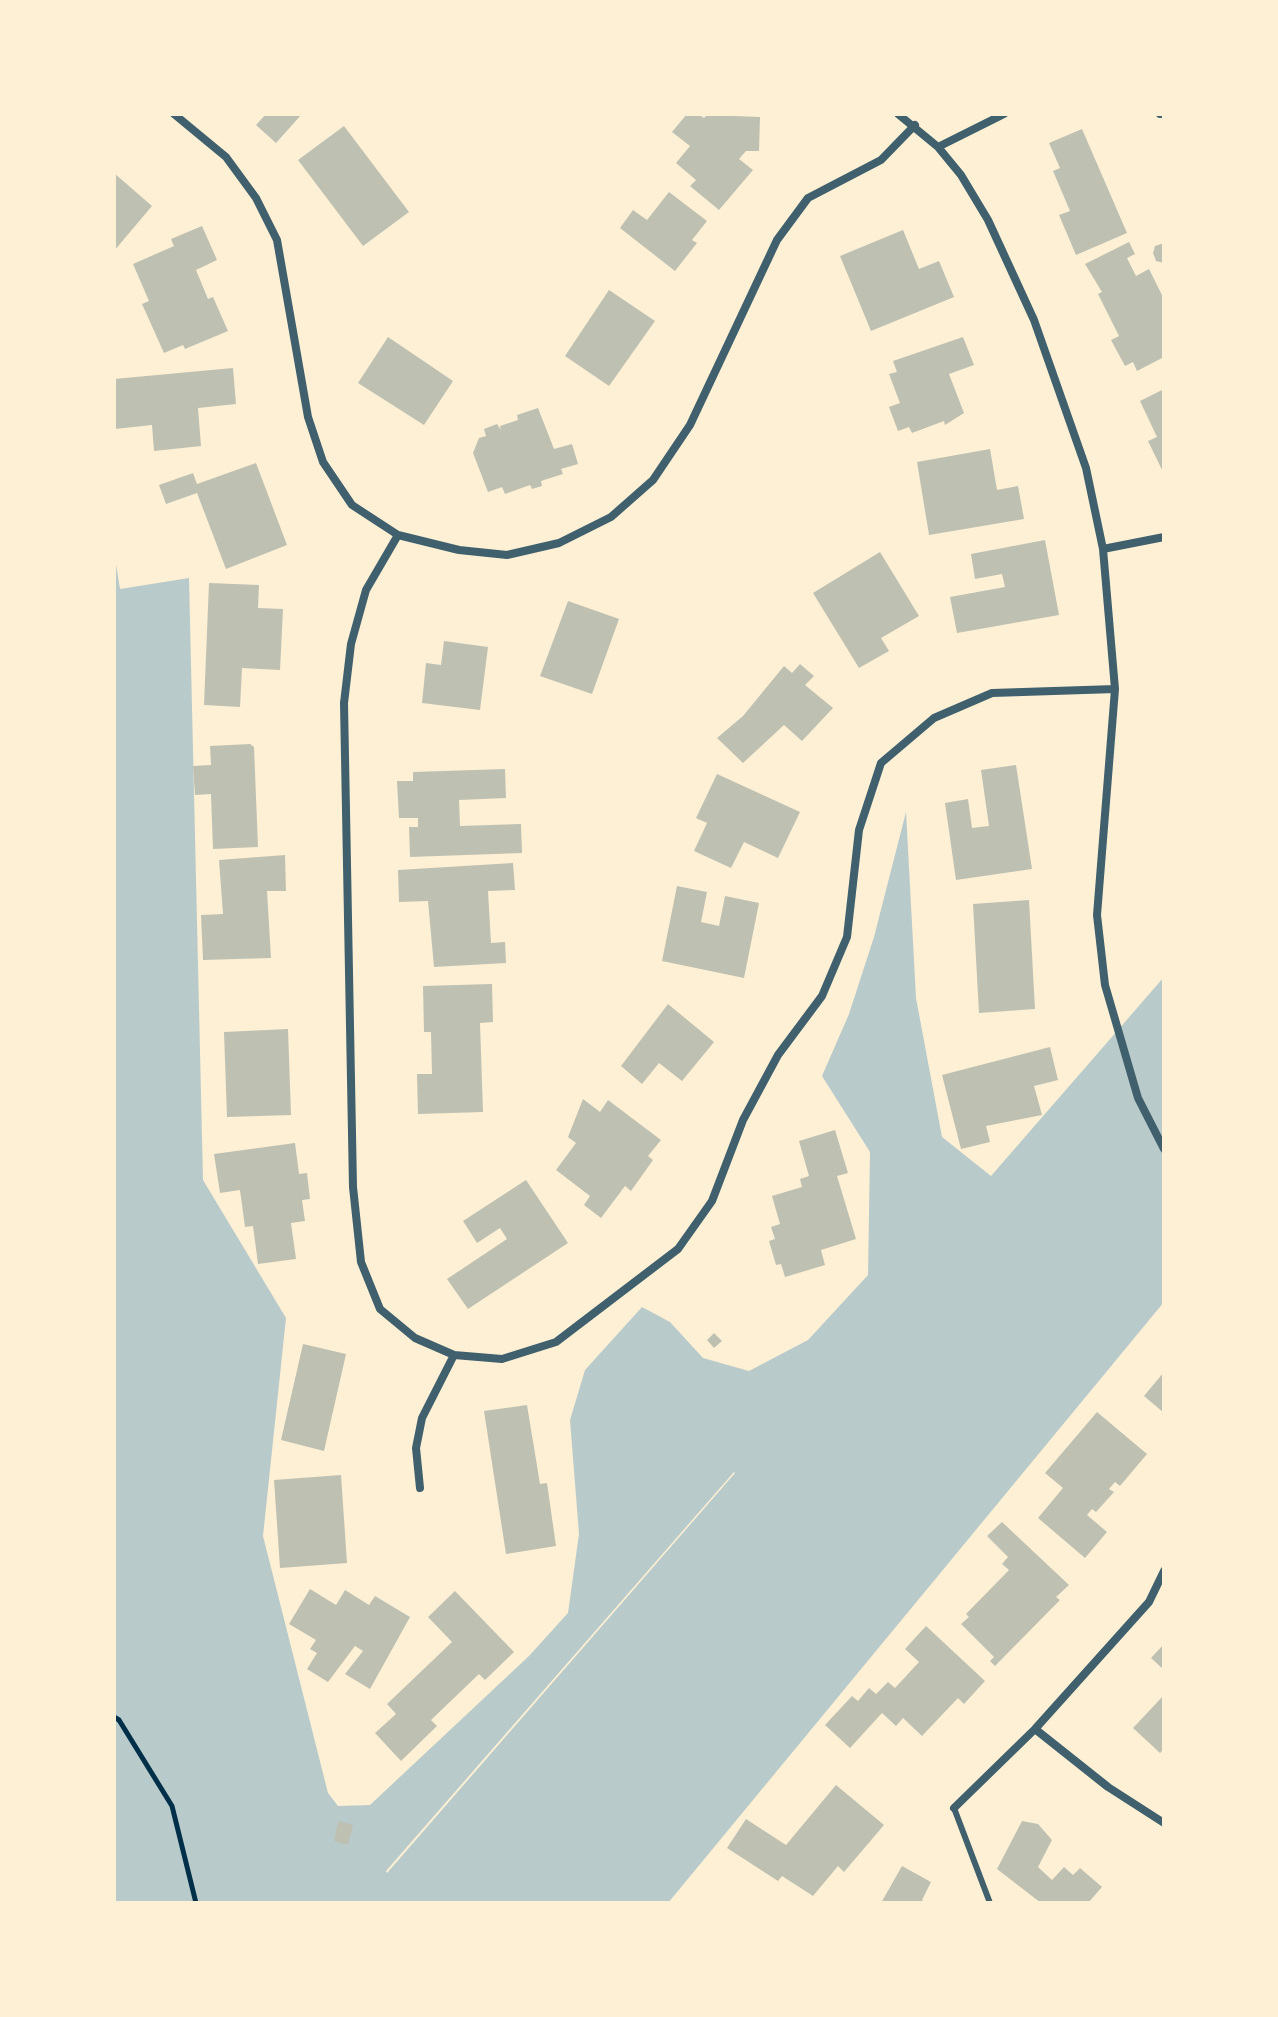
<!DOCTYPE html>
<html>
<head>
<meta charset="utf-8">
<style>
  body { margin:0 }
  #map { position:relative; width:1278px; height:2017px; overflow:hidden; background:#fdf0d5; font-family:"Asap Condensed",sans-serif }
  canvas { display:block }
  .frame { position:absolute; inset:0; border:116px solid #fdf0d5; pointer-events:none }
</style>
</head>
<body>
<div id="map">
<canvas width="1278" height="2017"></canvas>
<div class="frame"></div>
</div>
<script>
const context = document.querySelector('canvas').getContext('2d');
context.lineJoin = 'round';
function fillPath(path, color) {
  context.fillStyle = color;
  context.fill(path, 'evenodd');
}
function shape(rows) {
  const path = new Path2D();
  for (const r of rows) {
    path.moveTo(r[0], r[1]);
    for (let i = 2; i < r.length; i += 2) path.lineTo(r[i], r[i + 1]);
  }
  return path;
}
function strokePath(path, color, width, dash) {
  context.strokeStyle = color;
  context.lineWidth = width;
  context.lineCap = dash ? 'butt' : 'round';
  context.setLineDash(dash || []);
  context.stroke(path);
}
fillPath(shape([
  [114,552,120,589,189,578,203,1180,286,1318,263,1536,328,1793,338,1806,370,1805,529,1656,568,1613,579,1534,570,1420,585,1370,642,1307,670,1322,703,1358,749,1371,808,1340,868,1275,870,1152,822,1076,849,1014,874,937,906,812,916,998,942,1137,991,1176,1164,977,1164,1302,668,1903,114,1903],
  [734,1472,735,1473,387,1873,386,1871]
]), '#b9caca');
fillPath(shape([
  [266,114,302,114,276,143,256,125],
  [687,114,698,114,704,118,707,115,760,117,759,151,746,151,739,159,753,170,719,210,690,186,696,180,676,163,690,146,672,132],
  [344,126,409,212,363,246,298,160],
  [1082,129,1127,233,1076,255,1059,215,1070,211,1053,171,1060,168,1049,143],
  [114,173,152,206,114,251],
  [669,192,707,221,692,240,697,243,675,271,620,228,633,210,647,220],
  [202,226,217,260,196,270,208,299,213,297,228,331,185,349,183,345,164,353,142,304,149,301,133,264,174,246,171,239],
  [903,230,919,269,939,261,954,297,871,331,840,256],
  [1129,242,1135,254,1127,258,1136,276,1149,269,1164,299,1164,357,1137,371,1133,362,1125,366,1111,340,1119,336,1098,294,1102,292,1085,264],
  [1164,243,1164,263,1156,261,1153,253,1155,246],
  [609,290,655,321,609,386,565,356],
  [388,337,453,381,424,425,358,383],
  [963,337,974,365,949,374,964,413,945,425,944,421,912,433,909,427,898,431,889,407,900,403,889,374,897,372,893,361],
  [233,368,236,404,198,408,201,446,154,451,152,425,115,429,114,379],
  [1164,389,1164,474,1148,441,1157,437,1140,401],
  [538,408,554,449,572,444,578,464,561,469,563,474,541,481,542,486,532,489,530,485,505,494,502,487,488,492,473,453,479,438,486,436,484,429,497,424,501,430,500,426,518,420,517,415],
  [990,449,997,490,1018,486,1024,519,929,535,917,462],
  [256,463,287,545,226,569,197,493,166,504,159,485,193,473,197,484],
  [1045,540,1059,615,957,633,950,597,1005,587,1002,574,975,579,971,554],
  [880,552,919,616,881,638,889,651,859,668,813,593],
  [209,583,259,585,258,608,283,609,280,670,242,668,240,707,204,705],
  [568,601,619,619,592,694,540,676],
  [444,641,488,647,480,710,422,703,426,663,441,665],
  [800,664,814,676,805,685,833,708,802,741,784,725,743,763,717,738,743,716,784,666,792,673],
  [250,744,254,747,258,847,213,849,211,794,195,795,193,766,211,765,210,746],
  [1016,765,1032,869,956,880,945,803,968,799,972,828,989,826,981,770],
  [505,769,506,798,459,800,460,826,521,824,522,853,410,857,409,827,418,827,418,818,399,818,397,781,413,781,413,772],
  [717,774,800,812,778,858,744,842,731,868,694,851,707,823,696,818],
  [285,855,286,891,267,891,271,958,203,960,201,915,223,914,219,860],
  [513,863,515,890,488,891,491,943,505,942,506,963,434,967,428,901,399,902,398,870],
  [677,886,707,892,701,922,719,926,725,896,759,903,744,978,662,961],
  [1029,900,1035,1009,979,1013,973,904],
  [492,984,493,1022,480,1023,483,1112,418,1114,417,1074,432,1074,431,1032,424,1032,423,986],
  [668,1004,714,1042,682,1081,659,1063,642,1084,621,1066],
  [288,1029,291,1115,227,1117,224,1032],
  [1050,1047,1058,1080,1034,1086,1042,1115,986,1126,990,1142,961,1149,942,1075],
  [583,1099,600,1112,608,1100,661,1140,648,1156,653,1160,631,1191,625,1186,601,1218,584,1205,590,1196,556,1170,576,1143,568,1137],
  [835,1130,848,1173,837,1176,856,1239,821,1250,825,1265,785,1277,781,1264,776,1265,769,1241,775,1239,771,1227,780,1224,772,1196,802,1187,800,1179,809,1176,799,1141],
  [295,1143,299,1174,307,1173,310,1199,302,1200,305,1221,291,1223,296,1259,258,1264,253,1226,245,1227,240,1190,220,1193,214,1154],
  [526,1180,568,1243,468,1309,447,1279,507,1239,500,1228,477,1243,463,1221],
  [714,1333,722,1341,714,1348,707,1340],
  [303,1344,346,1354,324,1451,281,1440],
  [1164,1372,1164,1413,1144,1396],
  [527,1405,540,1484,547,1483,556,1546,506,1554,484,1411],
  [1097,1412,1147,1454,1120,1486,1115,1482,1109,1489,1114,1492,1096,1512,1092,1509,1087,1515,1107,1532,1085,1558,1038,1518,1063,1488,1045,1473],
  [341,1475,347,1563,280,1568,274,1480],
  [1002,1522,1069,1585,1056,1597,1060,1600,995,1666,990,1661,994,1657,961,1624,969,1617,966,1614,1009,1570,1002,1564,1008,1557,987,1536],
  [310,1589,336,1605,345,1590,369,1605,375,1596,410,1617,370,1689,345,1674,363,1651,355,1646,328,1682,307,1669,317,1653,310,1649,316,1640,289,1624],
  [455,1591,514,1652,485,1680,479,1674,431,1720,437,1726,401,1761,375,1733,396,1714,387,1704,452,1642,428,1617],
  [926,1626,985,1681,964,1704,958,1698,922,1736,903,1718,896,1726,882,1713,850,1748,825,1725,852,1696,858,1701,869,1688,876,1694,888,1682,895,1688,919,1662,905,1649],
  [1164,1644,1164,1670,1151,1658],
  [1164,1695,1164,1749,1160,1753,1133,1728],
  [836,1785,884,1825,844,1872,838,1866,813,1896,782,1876,778,1881,727,1848,746,1819,786,1845],
  [338,1821,353,1825,348,1845,334,1841],
  [1022,1821,1038,1824,1052,1840,1038,1867,1052,1880,1064,1867,1073,1875,1080,1868,1102,1887,1088,1903,1041,1903,997,1869],
  [902,1866,931,1882,922,1900,926,1903,881,1903]
]), '#bec0b2');
strokePath(shape([
  [114,1717,119,1720,172,1806,196,1903]
]), '#003049', 5);
strokePath(shape([
  [954,1808,990,1903]
]), '#3f606c', 6);
strokePath(shape([
  [174,114,226,157,256,198,277,240,308,417,323,462,352,505,398,535,459,550,507,555,559,543,611,517,653,480,690,425,777,240,808,198,881,160,915,125],
  [898,114,938,147,961,175,988,220,1034,320,1086,468,1103,549,1115,689,1097,915,1105,985,1138,1098,1164,1149],
  [1160,114,1161,114],
  [938,147,1004,114],
  [398,535,366,590,351,644,344,703,353,1187,361,1262,380,1309,415,1338,454,1355,502,1359,556,1342,678,1249,712,1201,743,1120,778,1055,822,996,847,937,859,830,881,763,934,718,992,693,1115,689],
  [1103,549,1164,537],
  [420,1488,416,1448,422,1418,454,1355],
  [1035,1729,1108,1787,1164,1823],
  [954,1808,1035,1729,1149,1602,1164,1571]
]), '#3f606c', 8);
</script>
</body>
</html>
